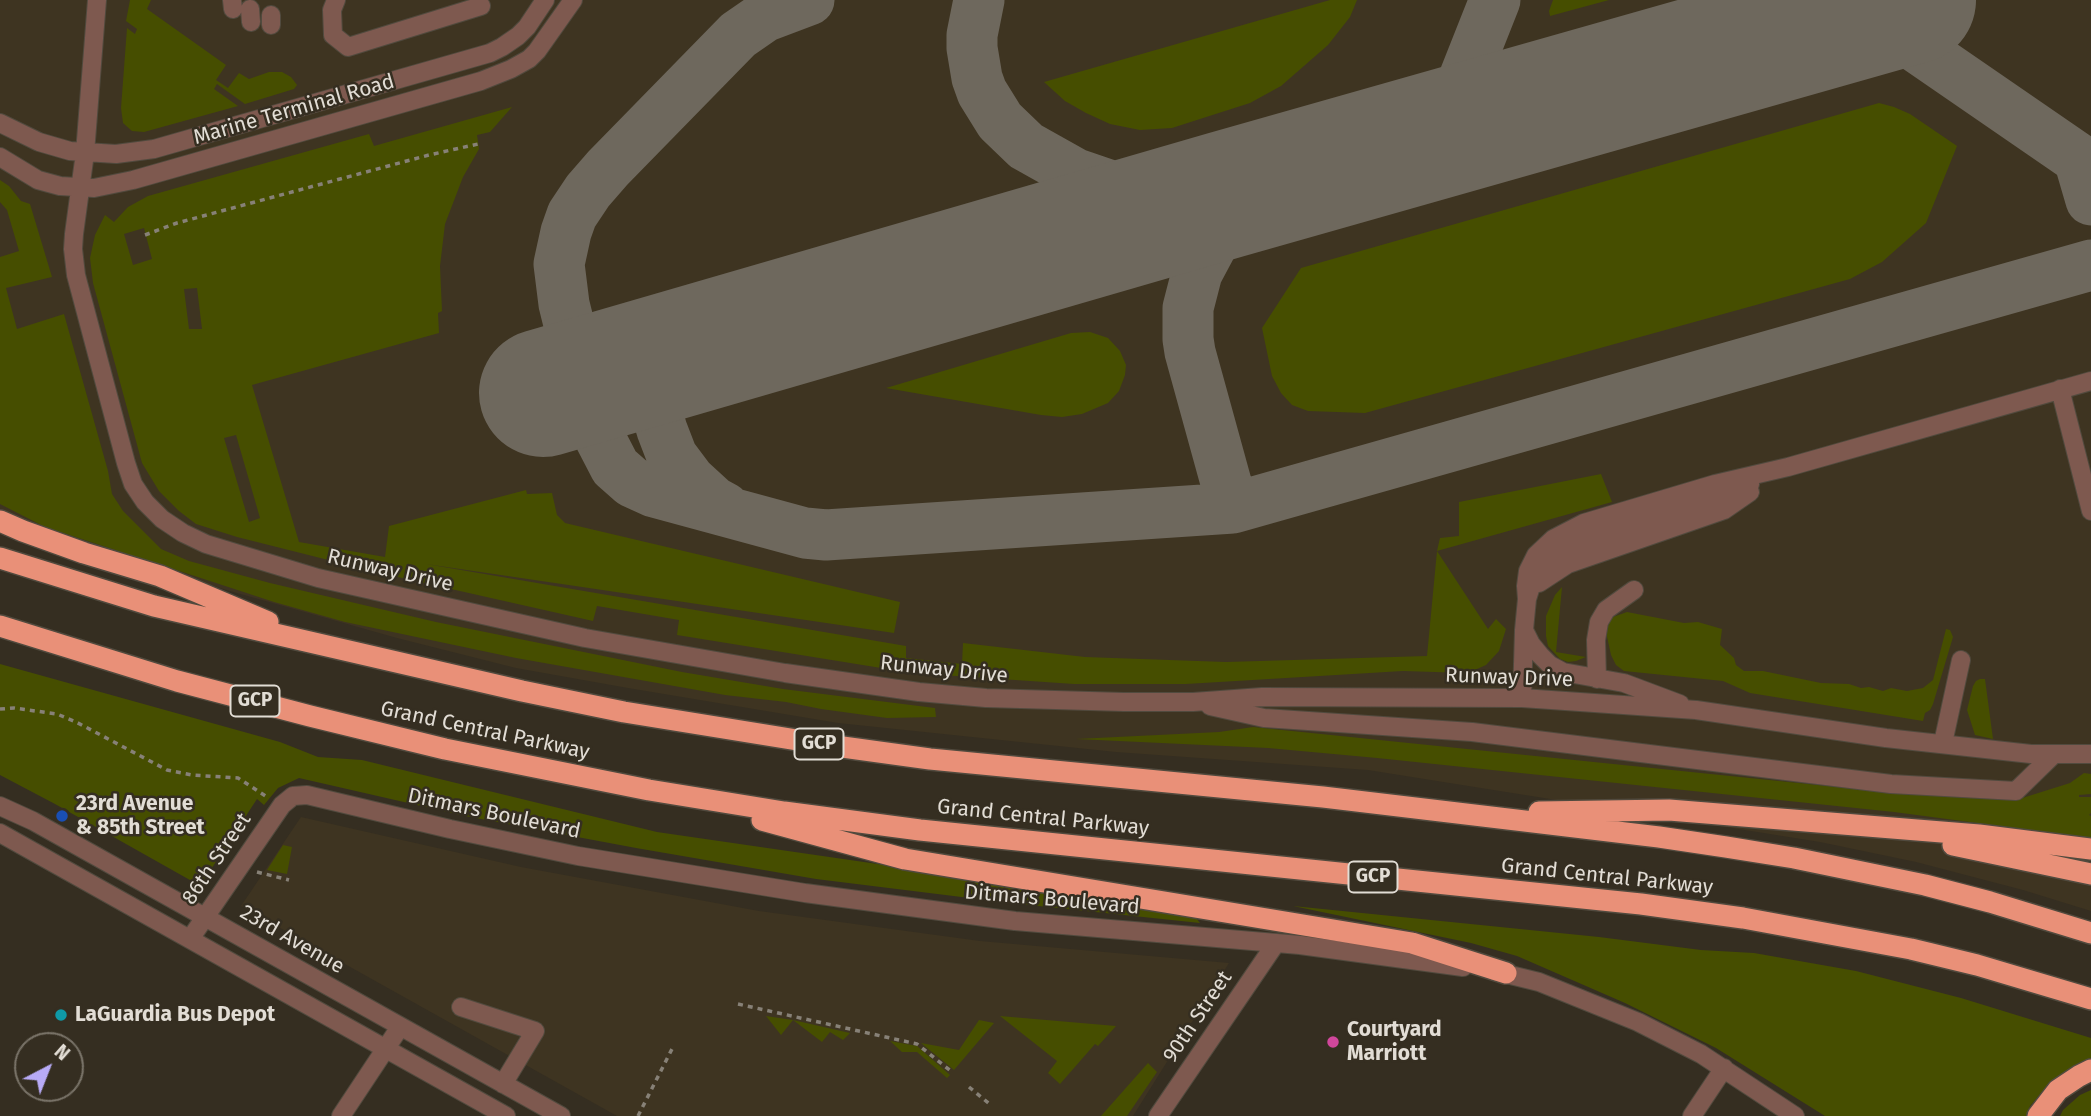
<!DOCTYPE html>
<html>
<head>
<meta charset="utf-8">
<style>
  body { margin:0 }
  #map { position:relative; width:2091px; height:1116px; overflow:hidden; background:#352e21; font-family:"Fira Sans",sans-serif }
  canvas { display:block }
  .north { position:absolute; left:14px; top:1032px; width:70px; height:70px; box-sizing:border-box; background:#352e21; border:2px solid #7a7469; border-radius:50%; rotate:42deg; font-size:19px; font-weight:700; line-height:28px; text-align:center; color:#e2ddd5 }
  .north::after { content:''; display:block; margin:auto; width:24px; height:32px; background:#b8abf7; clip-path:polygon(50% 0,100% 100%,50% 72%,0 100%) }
</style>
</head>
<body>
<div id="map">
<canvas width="2091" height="1116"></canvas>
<div class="north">N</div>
</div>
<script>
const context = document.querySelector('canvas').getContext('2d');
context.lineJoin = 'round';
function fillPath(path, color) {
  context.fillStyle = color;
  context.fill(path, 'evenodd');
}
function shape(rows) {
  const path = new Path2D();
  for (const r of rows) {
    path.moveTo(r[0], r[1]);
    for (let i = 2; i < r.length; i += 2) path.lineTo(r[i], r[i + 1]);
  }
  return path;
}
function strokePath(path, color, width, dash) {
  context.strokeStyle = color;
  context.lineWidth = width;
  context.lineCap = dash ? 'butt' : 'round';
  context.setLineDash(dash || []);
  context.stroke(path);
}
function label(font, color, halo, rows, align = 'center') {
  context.font = font + ' "Fira Sans",sans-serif';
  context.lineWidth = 5;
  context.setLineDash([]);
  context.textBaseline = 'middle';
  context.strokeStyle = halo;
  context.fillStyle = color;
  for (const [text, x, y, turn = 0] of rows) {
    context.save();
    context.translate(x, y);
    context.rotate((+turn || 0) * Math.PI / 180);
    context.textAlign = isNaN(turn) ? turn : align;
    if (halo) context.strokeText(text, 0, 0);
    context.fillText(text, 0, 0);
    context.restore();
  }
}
fillPath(shape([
  [0,0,2091,0,2091,911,2023,890,1916,862,1820,842,1368,770,1116,752,838,723,628,688,516,668,397,638,230,591,74,544,0,511],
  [301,817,521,867,759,911,980,941,1229,963,1133,1116,617,1116,241,906]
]), '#3e3421');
fillPath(shape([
  [130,0,151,0,147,9,226,65,216,80,228,88,239,73,249,79,269,72,282,72,291,77,297,85,294,89,245,104,217,84,214,89,238,106,144,132,132,131,123,123,121,108,127,28,135,34,137,29,126,21],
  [1330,0,1357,0,1350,17,1328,45,1281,86,1250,103,1172,128,1140,130,1110,124,1086,113,1065,101,1044,82],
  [1553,0,1609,0,1550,16,1549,11],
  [1879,103,1894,107,1910,114,1957,146,1926,223,1882,262,1850,279,1365,413,1308,411,1292,405,1281,393,1272,376,1262,328,1301,268],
  [512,107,490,132,477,135,479,149,463,177,445,224,440,266,442,311,438,313,439,333,252,385,299,542,385,557,389,526,526,490,527,494,552,493,557,515,565,523,900,602,894,633,426,564,906,646,906,658,962,664,963,643,1085,657,1226,662,1427,656,1437,551,1440,538,1459,536,1459,502,1601,474,1612,502,1437,551,1488,629,1496,619,1506,629,1499,651,1486,665,1477,669,1466,673,1403,671,1186,684,1074,684,912,673,677,635,679,620,597,606,593,621,380,573,237,537,196,524,179,511,159,491,142,463,93,283,90,258,95,235,105,215,114,222,128,207,148,196,369,134,374,146],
  [144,228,152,259,133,265,124,234],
  [197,288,202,329,189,329,184,289],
  [236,435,260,518,249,522,224,438],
  [0,180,9,186,21,201,30,204,52,277,6,288,17,329,64,314,108,471,112,494,123,511,161,549,189,561,270,583,436,622,682,672,783,689,935,708,936,717,887,718,821,709,786,702,725,695,516,658,345,622,274,602,45,527,0,504,0,257,19,251,7,210,0,202],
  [1090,332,1108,338,1120,351,1126,365,1125,375,1119,391,1108,403,1082,414,1062,417,1041,415,886,388,1071,333],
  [1562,587,1556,652,1586,657,1576,661,1568,662,1560,659,1548,646,1546,636,1546,616,1555,595],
  [1627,612,1684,623,1698,622,1722,629,1720,645,1734,658,1736,665,1744,671,1763,671,1821,683,1849,684,1861,688,1869,687,1883,691,1891,688,1907,691,1923,688,1933,680,1946,629,1950,630,1953,637,1933,704,1930,710,1925,713,1923,721,1750,693,1723,681,1624,671,1616,665,1611,655,1606,632,1607,622,1613,617],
  [0,664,280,742,318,757,362,760,657,832,919,870,1193,914,1200,923,1010,903,816,879,636,848,465,816,299,778,278,788,264,805,257,799,204,880,200,885,197,884,55,804,0,775],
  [1980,679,1985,679,1993,739,1975,735,1967,710,1973,686,1976,681],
  [1253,727,1886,792,2016,800,2070,783,2084,773,2091,774,2091,794,2079,795,2079,797,2091,797,2091,813,2089,815,2091,816,2091,838,1894,812,1377,758,1268,748,1076,739,1219,732],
  [283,845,292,847,287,874,267,870],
  [1293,906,1599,937,1701,950,1754,953,1856,971,1961,998,2091,1038,2091,1058,2070,1069,2048,1085,2030,1106,2026,1116,1825,1116,1716,1048,1625,1003,1517,956,1471,943],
  [766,1016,793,1020,850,1033,843,1040,830,1032,822,1042,793,1020,781,1035],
  [1000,1016,1116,1026,1098,1046,1095,1044,1060,1084,1048,1073,1057,1061],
  [979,1020,994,1023,954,1070,921,1043,959,1050],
  [890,1041,917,1046,950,1075,947,1078,917,1052,902,1052],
  [1148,1063,1157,1072,1127,1116,1101,1116],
  [2091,1090,2091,1116,2060,1116,2063,1110,2080,1095]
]), '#464e00');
strokePath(shape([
  [809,0,764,17,738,35,608,168,588,191,572,215,566,232,559,264,564,304,583,381,601,440,615,467,632,482,654,492,805,533,826,535,1233,508,2091,265],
  [979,0,972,35,972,48,977,78,982,92,1000,121,1026,146,1076,174,1114,187,1157,194,1225,195],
  [1848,0,2079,159,2091,200],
  [1442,134,1495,0],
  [642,364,662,430,672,456,690,480,714,502,725,508],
  [1233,508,1190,352,1188,339,1188,308,1197,273,1213,243,1234,216,1287,178]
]), '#6e685d', 51);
strokePath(shape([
  [543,393,1225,195,1912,0]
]), '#6e685d', 128);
const minor = shape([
  [97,0,85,153,74,234,73,249,76,275,126,463,133,484,145,502,162,519,183,533,206,544,318,578,585,638,785,673,919,692,986,698,1124,702,1193,702,1262,697,1522,698,1696,710,1886,738,2031,754,2091,754],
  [232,0,233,9],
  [336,0,332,10,333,35,348,47,481,6],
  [250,9,251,22],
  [271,25,271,15],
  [0,123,39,142,70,151,116,154,154,149,490,53,502,47,518,36,527,27,545,0],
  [0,157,38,180,60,186,94,188,133,180,481,81,511,69,529,59,537,51,573,0],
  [2060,389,2091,511],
  [1539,583,1568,564,1724,510,1750,492],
  [1527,599,1526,586,1528,571,1536,555,1553,539,1584,523,1715,484,1788,467,2091,381],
  [1524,630,1531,644,1540,655,1550,665,1563,672,1624,683,1680,704],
  [1597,679,1596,640,1599,622,1606,610,1634,590],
  [1522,698,1524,630,1527,599,1533,580,1543,566,1566,550,1587,540,1719,497,1750,484],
  [1210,706,1264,718,1472,732,1891,784,2016,791,2053,755],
  [1943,743,1961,660],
  [0,806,33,821,561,1116],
  [0,833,506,1116],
  [190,939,282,805,293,796,307,795,450,829,578,856,805,893,1015,921,1300,945,1463,967],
  [1494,971,1539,982,1638,1022,1701,1054,1795,1116],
  [461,1007,535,1031,503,1084],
  [341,1116,400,1027],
  [1158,1116,1276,943],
  [1692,1116,1724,1068]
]);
const highway = shape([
  [0,521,23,531,84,553,160,576,268,622],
  [0,558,154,606,522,691,624,712,828,745,930,759,1323,797,1659,837,1726,847,1794,858,1925,885,1990,902,2091,933],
  [0,626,177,681,310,716,445,749,649,790,784,812,920,830,1641,904,1743,918,1911,949,1977,965,2091,999],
  [1539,812,1669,810,1979,835,2091,849],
  [762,820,905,859,1412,943,1506,973],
  [1953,845,2091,874],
  [2038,1116,2058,1090,2079,1076,2091,1070]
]);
strokePath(minor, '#514a3e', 20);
strokePath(highway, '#514a3e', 24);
strokePath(shape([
  [145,235,177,223,429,155,478,144],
  [0,709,14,708,57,714,76,722,167,770,192,775,238,778,267,797],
  [257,872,289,880],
  [738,1004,917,1044,952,1072],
  [969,1087,992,1106],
  [638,1116,673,1047]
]), '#878177', 3.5, [5, 5]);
strokePath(minor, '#7e594f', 18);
strokePath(highway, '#e99078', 21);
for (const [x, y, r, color] of [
  [62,816,7,"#1a4fb4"],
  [61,1015,7,"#0f9aa8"],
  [1333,1042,7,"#d1479c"]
]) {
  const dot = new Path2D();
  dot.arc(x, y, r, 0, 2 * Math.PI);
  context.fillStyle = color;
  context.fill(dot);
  strokePath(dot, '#352e21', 2.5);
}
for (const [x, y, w] of [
  [255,701,49],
  [819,744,49],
  [1373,877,49]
]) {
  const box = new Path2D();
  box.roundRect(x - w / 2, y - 15.5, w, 31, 5);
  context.fillStyle = '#352e21';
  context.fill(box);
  strokePath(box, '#e2ddd5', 2);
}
label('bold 19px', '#e2ddd5', null, [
  ["GCP",255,701],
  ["GCP",819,744],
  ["GCP",1373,877]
]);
label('21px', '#e2ddd5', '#352e21', [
  ["Marine Terminal Road",294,110,-16],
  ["Runway Drive",390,571,13],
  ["Runway Drive",944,670,6],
  ["Runway Drive",1509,678,2],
  ["Grand Central Parkway",485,731,12],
  ["Ditmars Boulevard",494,814,12],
  ["Grand Central Parkway",1043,818,6],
  ["86th Street",217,859,-56],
  ["Grand Central Parkway",1607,877,6],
  ["Ditmars Boulevard",1052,900,5],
  ["23rd Avenue",292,940,30],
  ["90th Street",1198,1017,-56]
]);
label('bold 21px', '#e2ddd5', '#352e21', [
  ["23rd Avenue",76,804],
  ["& 85th Street",76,828],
  ["LaGuardia Bus Depot",75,1015],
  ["Courtyard",1347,1030],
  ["Marriott",1347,1054]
], 'left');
</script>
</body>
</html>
